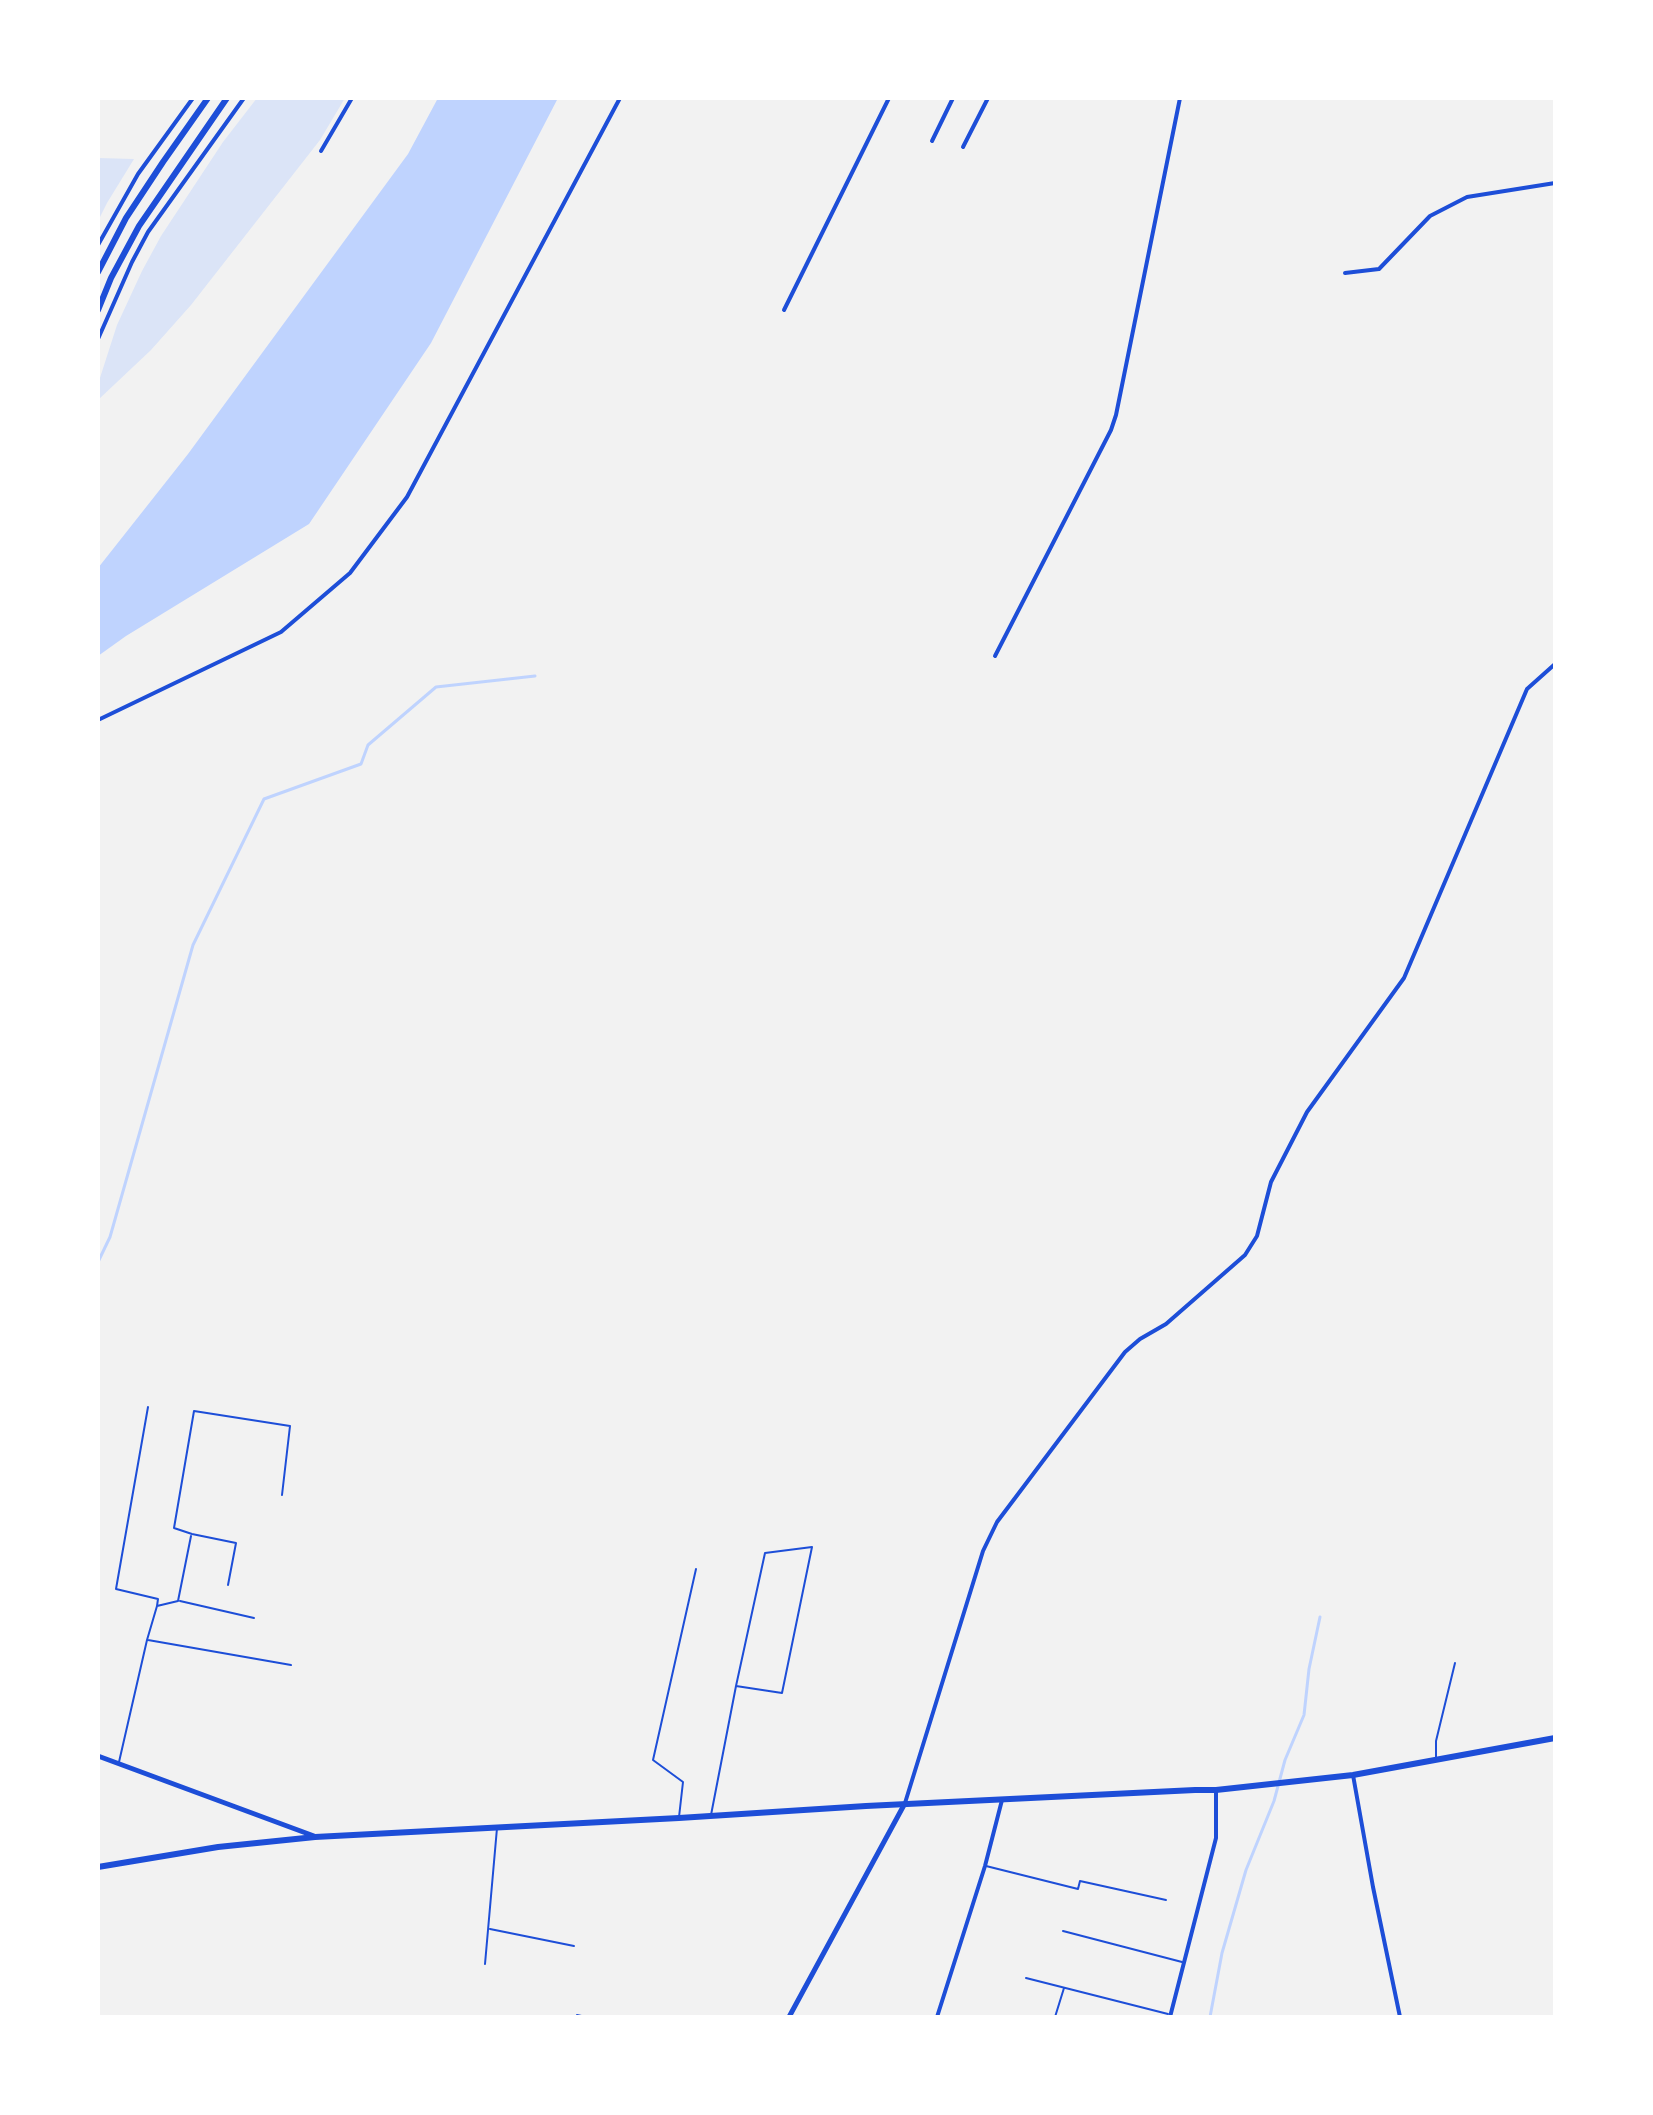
<!DOCTYPE html>
<html>
<head>
<meta charset="utf-8">
<style>
  body { margin:0 }
  #map { position:relative; width:1653px; height:2115px; overflow:hidden; background:#f2f2f2; font-family:Raleway,sans-serif }
  canvas { display:block }
  .frame { position:absolute; inset:0; border:100px solid #fff; pointer-events:none }
</style>
</head>
<body>
<div id="map">
<canvas width="1653" height="2115"></canvas>
<div class="frame"></div>
</div>
<script>
const context = document.querySelector('canvas').getContext('2d');
context.lineJoin = 'round';
function fillPath(path, color) {
  context.fillStyle = color;
  context.fill(path, 'evenodd');
}
function shape(rows) {
  const path = new Path2D();
  for (const r of rows) {
    path.moveTo(r[0], r[1]);
    for (let i = 2; i < r.length; i += 2) path.lineTo(r[i], r[i + 1]);
  }
  return path;
}
function strokePath(path, color, width, dash) {
  context.strokeStyle = color;
  context.lineWidth = width;
  context.lineCap = dash ? 'butt' : 'round';
  context.setLineDash(dash || []);
  context.stroke(path);
}
fillPath(shape([
  [257,98,345,98,320,140,191,305,151,350,98,400,98,384,117,325,142,271,161,236,223,142],
  [98,158,134,159,107,203,98,221]
]), '#dbe4f7');
fillPath(shape([
  [438,98,558,98,431,343,309,524,126,636,98,656,98,568,188,454,408,154]
]), '#bfd3fe');
strokePath(shape([
  [98,1262,110,1237,193,945,264,799,361,764,368,745,436,687,535,676],
  [1210,2017,1222,1953,1246,1870,1274,1801,1285,1760,1304,1715,1309,1669,1320,1617]
]), '#bfd3fe', 3);
strokePath(shape([
  [148,1407,116,1589,158,1599,157,1606,178,1601,191,1536],
  [228,1585,236,1543,192,1534,174,1528,194,1411,290,1426,282,1495],
  [180,1601,254,1618],
  [148,1640,291,1665],
  [1436,1759,1436,1741,1455,1663],
  [119,1762,147,1640,157,1606],
  [711,1815,736,1686,765,1553,812,1547,782,1693,736,1686],
  [679,1817,683,1782,653,1760,696,1569],
  [986,1866,1078,1889,1080,1881,1166,1900],
  [490,1929,574,1946],
  [1063,1931,1182,1962],
  [485,1964,497,1828],
  [1026,1978,1168,2014],
  [577,2015,586,2017],
  [1055,2017,1064,1988]
]), '#1d4ed8', 2);
strokePath(shape([
  [932,141,953,98],
  [963,147,988,98],
  [321,151,352,98],
  [98,245,138,174,193,98],
  [1345,273,1379,269,1430,216,1467,197,1555,183],
  [784,310,889,98],
  [98,339,132,262,148,232,244,98],
  [995,656,1111,430,1116,415,1180,98],
  [98,720,281,632,350,573,407,497,620,98],
  [1353,1775,1373,1887,1400,2017],
  [905,1803,983,1551,997,1522,1125,1352,1140,1339,1166,1324,1245,1255,1257,1236,1271,1182,1307,1112,1404,978,1527,689,1555,664],
  [937,2017,985,1866,1002,1800],
  [1170,2017,1216,1838,1216,1790]
]), '#1d4ed8', 4);
strokePath(shape([
  [98,1756,314,1836],
  [789,2017,904,1805]
]), '#1d4ed8', 5);
strokePath(shape([
  [98,272,126,218,163,162,208,98],
  [98,310,111,278,139,226,227,98]
]), '#1d4ed8', 6);
strokePath(shape([
  [98,1867,218,1847,315,1837,679,1818,866,1806,1195,1790,1216,1790,1353,1775,1555,1738]
]), '#1d4ed8', 6);
</script>
</body>
</html>
